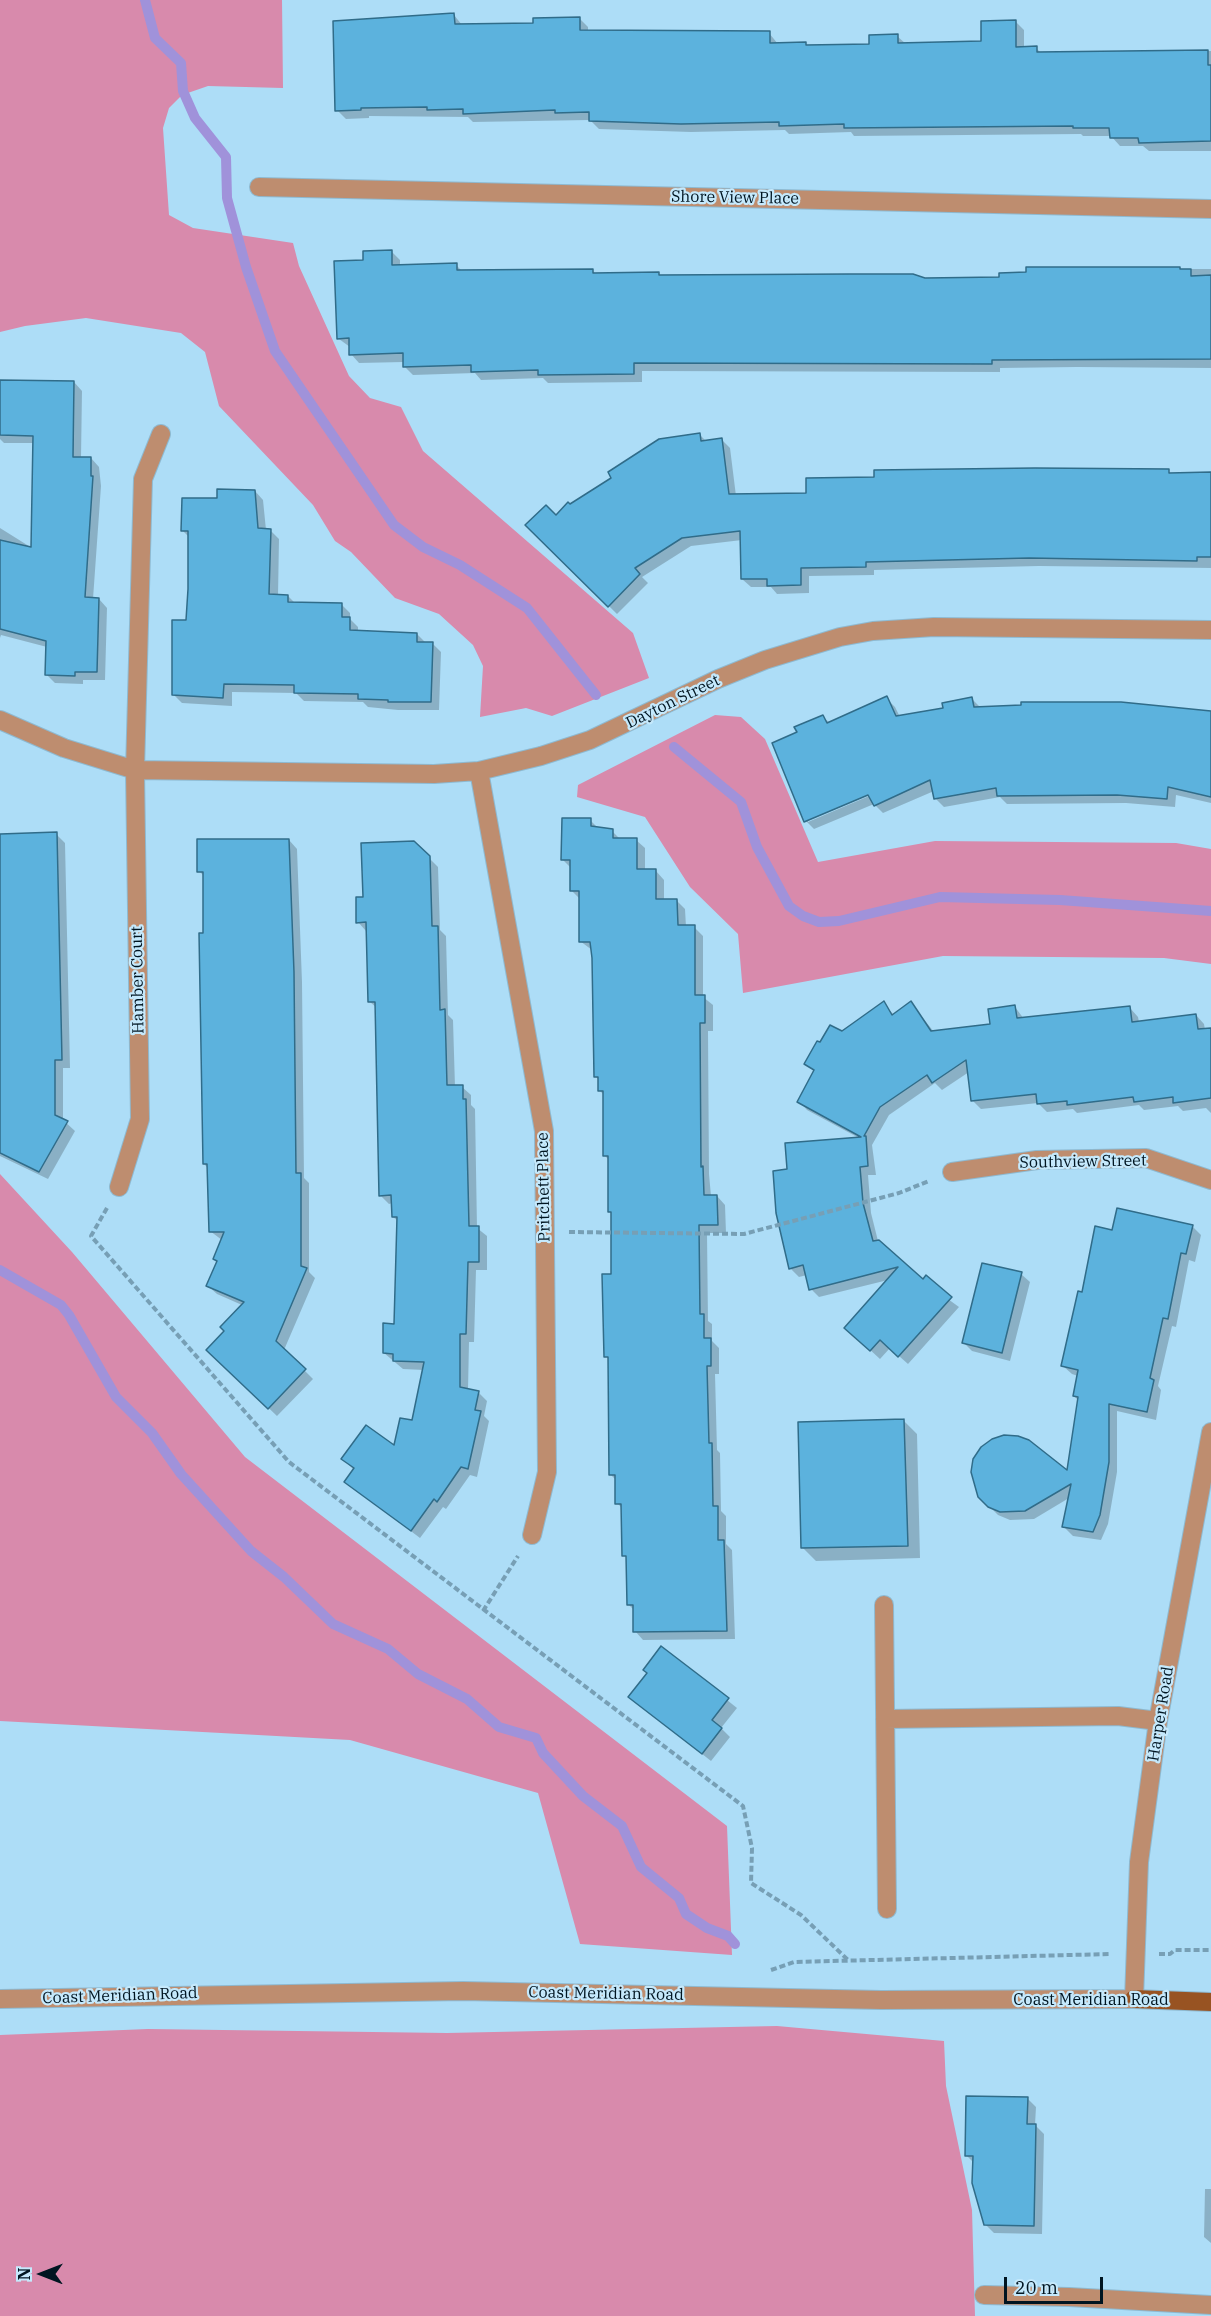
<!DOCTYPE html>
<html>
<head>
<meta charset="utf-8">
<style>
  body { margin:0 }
  #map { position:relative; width:1211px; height:2316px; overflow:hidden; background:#adddf7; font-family:"IBM Plex Serif",serif }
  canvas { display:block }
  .north { position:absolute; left:12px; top:2244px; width:60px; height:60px; -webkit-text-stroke:4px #c5e9fc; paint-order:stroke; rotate:270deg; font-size:16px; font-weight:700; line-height:24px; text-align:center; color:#001521 }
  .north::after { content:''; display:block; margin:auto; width:21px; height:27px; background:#001521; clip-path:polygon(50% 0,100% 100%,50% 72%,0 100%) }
  .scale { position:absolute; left:1004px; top:2277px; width:99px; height:27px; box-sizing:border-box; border:3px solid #001521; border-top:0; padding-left:8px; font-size:18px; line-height:21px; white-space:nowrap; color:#001521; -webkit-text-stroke:4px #c5e9fc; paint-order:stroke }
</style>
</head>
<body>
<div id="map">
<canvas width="1211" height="2316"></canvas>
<div class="north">N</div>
<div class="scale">20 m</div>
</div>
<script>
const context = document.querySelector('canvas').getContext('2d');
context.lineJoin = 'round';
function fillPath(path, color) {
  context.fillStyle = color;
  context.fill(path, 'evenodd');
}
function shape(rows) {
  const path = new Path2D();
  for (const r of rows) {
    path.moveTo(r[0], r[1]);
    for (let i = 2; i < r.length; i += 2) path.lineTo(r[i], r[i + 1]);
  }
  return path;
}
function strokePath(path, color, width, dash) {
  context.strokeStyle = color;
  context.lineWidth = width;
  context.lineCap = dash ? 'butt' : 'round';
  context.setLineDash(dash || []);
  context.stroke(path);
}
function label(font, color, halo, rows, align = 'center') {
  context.font = font + ' "IBM Plex Serif",serif';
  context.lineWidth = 4.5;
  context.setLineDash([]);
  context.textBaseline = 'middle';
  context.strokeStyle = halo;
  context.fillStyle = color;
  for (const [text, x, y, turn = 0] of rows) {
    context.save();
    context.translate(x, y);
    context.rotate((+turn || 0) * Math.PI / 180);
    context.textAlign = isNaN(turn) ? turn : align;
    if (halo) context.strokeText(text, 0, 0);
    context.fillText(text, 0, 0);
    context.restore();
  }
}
fillPath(shape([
  [0,0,282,0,283,88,208,86,182,95,169,108,163,128,169,215,193,228,293,243,299,266,349,376,370,398,401,407,423,451,633,633,649,678,552,716,526,708,480,717,483,666,473,645,439,614,395,598,351,552,335,541,313,505,219,406,205,352,181,333,86,318,25,326,0,332],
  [715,715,741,717,765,739,818,862,935,841,1176,843,1211,849,1211,964,1164,958,943,956,743,993,738,934,690,887,645,817,577,797,578,785],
  [0,1174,72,1252,245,1457,727,1826,732,1955,580,1944,538,1793,350,1740,0,1721],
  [777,2026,944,2041,946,2086,972,2210,975,2316,0,2316,0,2035,148,2029,447,2033]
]), '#d88aac');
fillPath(shape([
  [454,15,462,25,535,24,580,19,588,27,588,32,769,33,778,44,805,43,808,47,870,46,897,36,906,44,982,43,1015,21,1024,30,1024,48,1036,48,1041,53,1211,51,1211,151,1149,151,1143,146,1120,146,1111,136,1083,136,1081,134,854,136,851,132,789,134,785,130,691,132,599,129,590,120,473,122,468,117,369,116,369,118,346,119,337,110],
  [391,251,400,260,400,266,456,265,462,271,593,271,596,274,658,274,661,277,1000,279,1028,274,1028,269,1211,269,1211,368,1077,367,1000,368,1000,372,642,371,642,382,548,383,543,378,481,380,475,373,413,375,404,366,404,362,359,363,351,354,350,347,339,339,365,262],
  [0,381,74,382,82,391,81,458,91,458,99,467,101,486,93,599,99,599,107,608,105,680,83,680,83,684,55,683,46,674,47,647,1,635,0,638,0,528,32,548,34,443,4,443,0,439],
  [700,435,707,442,722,440,730,448,736,496,807,495,1168,471,1172,475,1211,474,1211,568,1039,566,874,570,874,575,809,576,809,593,777,594,771,587,751,587,742,579,742,540,691,546,642,577,648,583,617,614,527,525,556,517,570,506],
  [255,491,263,500,266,530,270,530,279,539,278,596,288,596,295,603,341,604,350,613,350,619,358,627,358,632,417,634,426,643,432,643,441,652,439,710,398,710,368,707,363,702,304,701,296,693,232,692,232,706,182,703,173,694,188,621,189,537,183,531,218,500],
  [886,698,895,707,900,717,944,709,972,699,981,708,1211,712,1211,803,1176,795,1175,807,1126,803,1007,804,1000,797,944,807,935,798,934,791,883,813,874,804,814,829,806,821,799,733,823,717,830,723],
  [875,790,876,793,808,822,808,819],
  [590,820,599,829,612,831,621,840,636,840,645,848,645,871,656,871,664,880,664,901,677,901,685,909,686,927,694,927,703,936,703,997,713,1005,713,1031,708,1031,709,1174,711,1196,717,1196,725,1205,726,1233,707,1233,708,1321,712,1324,712,1341,719,1348,719,1374,715,1374,717,1450,720,1453,721,1511,726,1516,726,1544,732,1550,735,1639,643,1640,635,1631,635,1611,629,1605,623,1509,617,1503,616,1480,611,1475,610,1360,606,1356,613,1276,613,1215,609,1211,609,1160,604,1155,604,1095,600,1091,600,1081,595,1076,592,950,580,941,580,899,571,890,571,868,563,860],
  [56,834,65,843,70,1068,63,1068,63,1120,75,1131,48,1179,0,1156,0,835],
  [289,840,297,849,302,982,304,1178,309,1183,309,1272,315,1278,284,1350,313,1379,277,1416,208,1350,226,1331,242,1305,217,1294,208,1286,218,1262,214,1258,222,1240,210,1231,209,1169,204,1164,205,877,199,871],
  [414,843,438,867,440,930,446,936,448,1015,453,1020,455,1087,462,1087,471,1095,471,1105,475,1109,477,1228,487,1236,487,1270,476,1270,474,1342,469,1342,468,1390,478,1392,487,1401,484,1416,489,1421,477,1477,470,1475,446,1509,443,1507,420,1538,346,1482,354,1470,343,1459,395,1448,413,1422,424,1370,403,1369,384,1353,395,1325,398,1221,393,1217,393,1203,389,1204,380,1195,377,1008,370,1002,366,931,358,922,365,898],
  [883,1003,894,1015,911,1003,934,1032,992,1025,1015,1007,1024,1019,1130,1008,1138,1017,1139,1022,1196,1015,1204,1024,1205,1030,1211,1029,1211,1113,1206,1108,1183,1111,1178,1106,1144,1110,1139,1105,1077,1113,1073,1109,1047,1112,1038,1103,981,1109,972,1100,969,1072,942,1090,935,1083,889,1115,872,1145,876,1175,868,1175,871,1213,878,1241,923,1281,959,1307,908,1364,890,1348,880,1359,855,1336,888,1280,819,1297,811,1289,807,1275,799,1277,790,1268,789,1171,859,1138,807,1110,799,1101,815,1072,806,1064,821,1044],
  [1192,1226,1201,1235,1195,1262,1189,1260,1176,1327,1172,1326,1158,1386,1161,1390,1156,1420,1117,1411,1117,1472,1108,1524,1101,1540,1073,1536,1064,1527,1069,1498,1034,1519,1010,1520,998,1515,979,1496,1068,1473,1079,1401,1074,1396,1078,1376,1072,1374,1063,1366,1083,1294,1113,1232],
  [1021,1274,1030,1282,1010,1361,972,1351,964,1343],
  [904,1421,917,1434,920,1558,816,1561,803,1548],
  [662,1648,737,1708,721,1728,730,1737,711,1761,630,1697,649,1673],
  [1027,2098,1036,2107,1035,2125,1044,2134,1042,2234,994,2233,985,2224,974,2163,966,2155],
  [1205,2189,1211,2189,1211,2243,1204,2237]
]), '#0003');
strokePath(shape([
  [145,0,155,38,181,63,183,91,195,118,226,157,227,198,246,267,275,351,394,525,423,547,460,565,527,608,596,695],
  [674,747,741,802,757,847,789,906,803,916,819,922,839,921,940,897,1060,900,1211,911],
  [0,1270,61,1305,69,1315,116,1397,152,1433,181,1474,251,1551,284,1577,333,1624,388,1649,418,1674,467,1699,499,1727,536,1738,543,1753,583,1796,622,1826,641,1867,679,1898,686,1914,707,1928,728,1936,735,1944]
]), '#a092da', 10);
const building = shape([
  [454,13,455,24,533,23,533,18,580,17,580,30,770,31,770,43,806,42,806,45,869,44,869,35,898,34,898,43,981,41,981,21,1016,20,1016,47,1037,46,1037,52,1208,50,1208,65,1211,65,1211,141,1139,143,1138,138,1110,138,1109,128,1073,128,1073,126,844,128,844,124,779,126,779,122,681,124,589,121,589,112,555,113,555,110,463,114,463,109,427,110,427,107,361,108,361,110,335,111,333,21,454,13],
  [392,250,392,265,457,263,457,270,593,269,593,273,659,272,659,275,849,274,913,274,925,278,999,277,999,273,1026,272,1026,267,1180,267,1180,269,1191,269,1191,276,1211,275,1211,359,992,360,992,364,634,363,634,374,538,375,538,370,471,372,471,365,403,367,403,353,349,355,349,338,337,339,334,261,363,260,363,251,392,250],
  [0,380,74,381,73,457,91,457,91,476,93,476,85,597,99,598,97,672,75,672,75,676,45,675,46,641,0,629,0,540,31,547,33,436,0,435,0,380],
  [700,433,701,441,722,438,729,494,806,493,806,478,874,477,874,470,1035,468,1169,469,1169,473,1211,472,1211,557,1197,557,1197,561,1029,558,866,562,866,567,801,568,801,585,767,586,767,579,741,579,740,531,682,538,635,568,640,574,608,607,525,525,546,505,556,515,568,502,570,504,611,478,608,472,659,439,700,433],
  [217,489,255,490,258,528,271,529,269,594,288,595,288,602,342,603,342,617,350,617,350,630,417,633,417,642,433,642,431,702,388,702,388,700,358,699,358,694,294,693,294,685,224,684,223,698,172,695,172,620,186,620,188,589,188,531,181,531,182,498,217,498,217,489],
  [887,696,896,716,943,708,942,703,972,697,974,707,1021,705,1021,702,1121,702,1211,711,1211,797,1168,787,1167,799,1117,795,997,796,996,788,934,799,930,780,874,806,868,795,804,822,772,743,797,732,794,727,823,715,827,723,887,696],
  [562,818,591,818,591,826,613,829,613,838,637,838,637,869,656,869,656,899,677,899,678,925,695,925,695,995,705,995,705,1023,700,1023,701,1167,703,1166,704,1195,717,1195,718,1225,699,1225,700,1314,704,1314,704,1338,711,1338,711,1366,707,1366,709,1443,712,1443,713,1506,718,1506,718,1540,724,1540,727,1631,633,1632,633,1605,627,1605,626,1556,622,1556,621,1504,615,1504,615,1475,609,1475,608,1357,604,1357,602,1274,611,1274,611,1212,608,1212,608,1156,603,1156,603,1091,598,1091,598,1077,594,1077,592,958,590,942,579,942,579,891,570,891,570,860,561,860,562,818],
  [57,832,62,1060,55,1060,55,1115,68,1121,39,1172,0,1153,0,834,57,832],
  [197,839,289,839,294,972,296,1173,301,1173,301,1266,307,1268,276,1341,306,1369,268,1409,206,1350,224,1331,220,1327,244,1302,206,1286,217,1261,213,1259,224,1232,209,1232,207,1164,203,1164,199,933,203,933,203,872,197,872,197,839],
  [414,841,430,856,432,926,438,926,440,1010,445,1009,447,1085,463,1085,463,1099,466,1099,469,1226,479,1226,479,1262,468,1262,466,1334,460,1334,460,1387,479,1391,475,1410,481,1411,468,1469,461,1467,437,1502,434,1499,411,1531,344,1482,354,1468,341,1459,366,1425,394,1445,400,1418,412,1420,424,1362,393,1361,393,1354,383,1353,383,1323,394,1324,397,1217,392,1217,391,1195,379,1196,375,1002,368,1002,366,922,356,923,356,897,363,897,361,843,414,841],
  [884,1001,892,1015,911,1001,931,1031,990,1024,988,1009,1015,1005,1017,1018,1130,1006,1132,1022,1196,1014,1198,1029,1211,1028,1211,1098,1173,1103,1173,1097,1134,1102,1133,1097,1067,1105,1067,1101,1037,1104,1036,1094,971,1101,966,1060,932,1083,927,1075,880,1107,864,1136,866,1136,868,1166,860,1167,863,1203,873,1241,879,1240,923,1279,926,1275,952,1297,898,1357,880,1340,870,1351,844,1328,898,1267,809,1290,803,1265,789,1269,776,1213,773,1171,787,1169,785,1143,861,1137,797,1102,814,1070,804,1064,817,1041,820,1042,830,1025,842,1031,884,1001],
  [1117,1208,1193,1225,1186,1254,1181,1253,1168,1319,1163,1318,1150,1378,1154,1380,1147,1412,1109,1404,1109,1462,1100,1515,1093,1532,1062,1527,1071,1484,1025,1511,1000,1512,988,1507,978,1497,971,1472,973,1459,981,1447,992,1439,1004,1435,1018,1436,1029,1440,1067,1470,1078,1397,1073,1396,1078,1370,1061,1366,1078,1291,1082,1292,1095,1226,1112,1230,1117,1208],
  [982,1263,1022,1272,1002,1353,962,1343,982,1263],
  [904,1419,908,1546,801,1548,798,1422,904,1419],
  [661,1646,729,1698,712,1720,722,1728,702,1754,628,1697,647,1673,643,1670,661,1646],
  [966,2096,1028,2097,1027,2124,1036,2124,1034,2226,984,2225,972,2183,973,2156,965,2156,966,2096]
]);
fillPath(building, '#5cb2dd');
strokePath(building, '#306c89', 1.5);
const minor = shape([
  [259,187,1211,209],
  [0,720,64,748,135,770,434,774,479,771,541,756,590,740,718,679,765,660,840,637,873,631,934,627,1211,630],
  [479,771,544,1131,547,1472,532,1535],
  [952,1172,1037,1160,1146,1158,1211,1180],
  [119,1187,140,1119,135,770,143,479,161,434],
  [884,1605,887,1909],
  [885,1719,1118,1716,1158,1721],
  [0,1999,463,1991,881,2000,1134,1999,1139,1862,1158,1721,1211,1432],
  [984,2295,1069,2297,1211,2305]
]);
const major = shape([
  [1134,1999,1211,2002]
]);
strokePath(minor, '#8eb9d0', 20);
strokePath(major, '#8eb9d0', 20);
strokePath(shape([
  [107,1208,91,1236,289,1462,743,1806,752,1848,751,1883,801,1915,848,1960],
  [569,1232,744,1234,899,1193,929,1181],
  [483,1611,518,1556],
  [1159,1954,1170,1954,1175,1950,1211,1950],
  [771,1970,794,1962,1110,1954]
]), '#779fb5', 4, [6, 3]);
strokePath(minor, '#be8d6f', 18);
strokePath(major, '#985322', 18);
label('16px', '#001521', '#c5e9fc', [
  ["Shore View Place",735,198,1],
  ["Dayton Street",673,702,-26],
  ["Hamber Court",138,980,-91],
  ["Southview Street",1083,1162,-1],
  ["Pritchett Place",544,1187,-91],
  ["Harper Road",1161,1714,-81],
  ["Coast Meridian Road",606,1994,1],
  ["Coast Meridian Road",120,1996,-2],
  ["Coast Meridian Road",1091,2000]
]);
</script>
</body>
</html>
